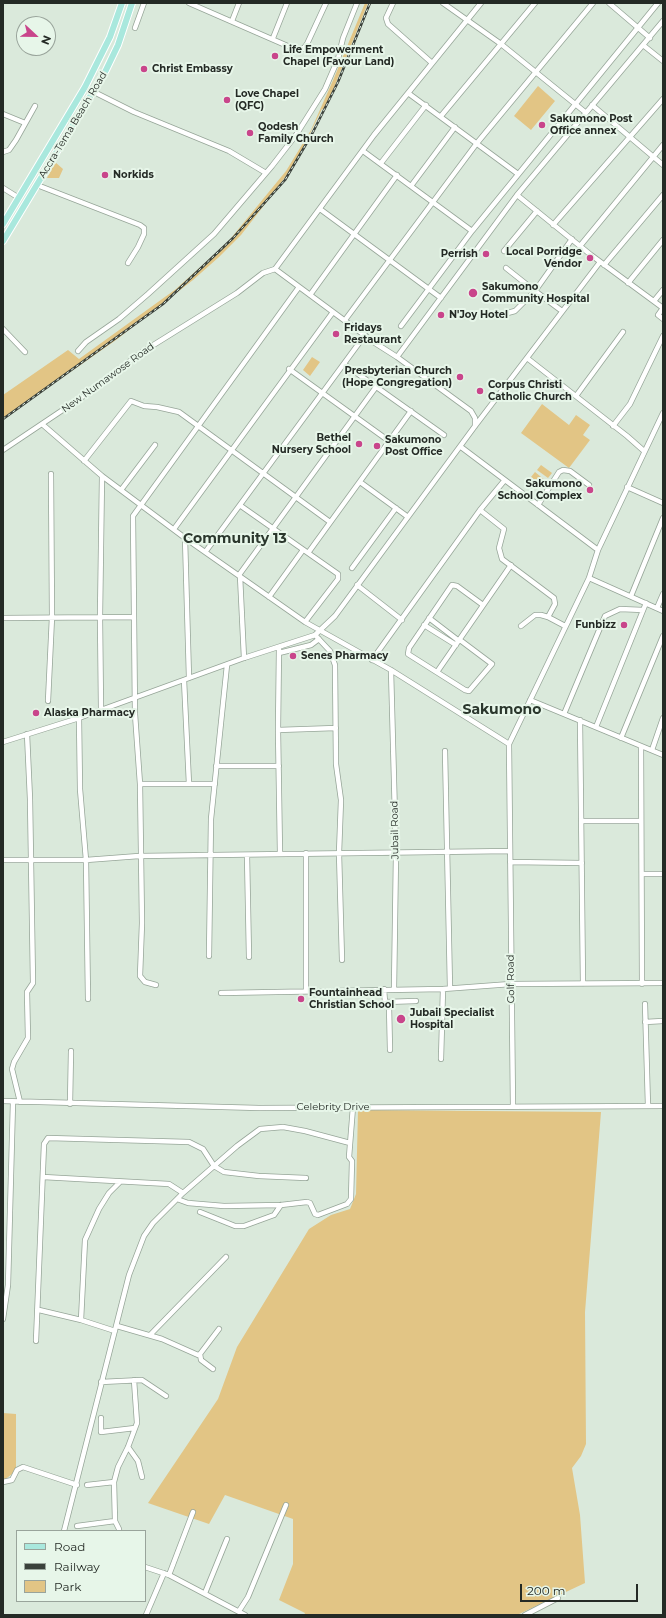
<!DOCTYPE html>
<html>
<head>
<meta charset="utf-8">
<style>
  body { margin:0 }
  #map { position:relative; width:666px; height:1618px; overflow:hidden; background:#dae9db; font-family:Montserrat,sans-serif }
  canvas { display:block }
  .frame { position:absolute; inset:0; border:4px solid #242a25; pointer-events:none }
  .legend { position:absolute; left:16px; top:1530px; width:130px; height:72px; box-sizing:border-box; background:#e7f6e9; border:1px solid #99a49b; margin:0; padding:5px 7px; list-style:none; font-size:12px; color:#242a25 }
  .legend li { display:flex; align-items:center; gap:8px; height:20px }
  .legend b { width:20px; border:1px solid #99a49b }
  .north { position:absolute; left:16px; top:16px; width:40px; height:40px; box-sizing:border-box; background:#e7f6e9; border:1px solid #99a49b; border-radius:50%; rotate:112deg; font-size:11px; font-weight:700; line-height:16px; text-align:center; color:#242a25 }
  .north::after { content:''; display:block; margin:auto; width:14px; height:18px; background:#c9458b; clip-path:polygon(50% 0,100% 100%,50% 72%,0 100%) }
  .scale { position:absolute; left:520px; top:1584px; width:118px; height:18px; box-sizing:border-box; border:2px solid #242a25; border-top:0; padding-left:5px; font-size:12px; line-height:14px; white-space:nowrap; color:#242a25; -webkit-text-stroke:3px #e7f6e9; paint-order:stroke }
</style>
</head>
<body>
<div id="map">
<canvas width="666" height="1618"></canvas>
<div class="frame"></div>
<ul class="legend">
<li><b style="height:5px;background:#a9e8dd"></b>Road</li>
<li><b style="height:5px;background:#3a413b"></b>Railway</li>
<li><b style="height:11px;background:#e2c585"></b>Park</li>
</ul>
<div class="north">N</div>
<div class="scale">200 m</div>
</div>
<script>
const context = document.querySelector('canvas').getContext('2d');
context.lineJoin = 'round';
function fillPath(path, color) {
  context.fillStyle = color;
  context.fill(path, 'evenodd');
}
function shape(rows) {
  const path = new Path2D();
  for (const r of rows) {
    path.moveTo(r[0], r[1]);
    for (let i = 2; i < r.length; i += 2) path.lineTo(r[i], r[i + 1]);
  }
  return path;
}
function strokePath(path, color, width, dash) {
  context.strokeStyle = color;
  context.lineWidth = width;
  context.lineCap = dash ? 'butt' : 'round';
  context.setLineDash(dash || []);
  context.stroke(path);
}
function label(font, color, halo, rows, align = 'center') {
  context.font = font + ' Montserrat,sans-serif';
  context.lineWidth = 4;
  context.setLineDash([]);
  context.textBaseline = 'middle';
  context.strokeStyle = halo;
  context.fillStyle = color;
  for (const [text, x, y, turn = 0] of rows) {
    context.save();
    context.translate(x, y);
    context.rotate((+turn || 0) * Math.PI / 180);
    context.textAlign = isNaN(turn) ? turn : align;
    if (halo) context.strokeText(text, 0, 0);
    context.fillText(text, 0, 0);
    context.restore();
  }
}
fillPath(shape([
  [365,3,368,3,325,110,322,109,297,160,276,190,241,235,219,257,193,280,116,340,3,419,3,395,68,350,79,359,176,289,227,243,286,171,311,130,334,78],
  [538,86,555,101,531,130,514,116],
  [55,162,63,169,59,178,47,178],
  [312,357,320,362,310,376,303,370],
  [542,404,569,425,576,415,590,425,583,435,590,440,569,468,521,433],
  [541,465,552,473,548,478,537,470],
  [535,472,546,481,542,486,531,477],
  [358,1110,601,1112,585,1312,586,1444,581,1456,572,1468,580,1515,585,1583,517,1615,304,1615,305,1613,279,1600,293,1564,293,1519,225,1495,209,1524,148,1503,218,1399,237,1347,309,1229,331,1215,350,1209,356,1194],
  [3,1413,16,1414,16,1471,3,1481]
]), '#e2c585');
const minor = shape([
  [189,3,290,47,303,49,307,44,326,3],
  [393,3,386,18,388,24,432,63],
  [443,3,501,44,585,112],
  [609,3,650,38],
  [232,21,239,3],
  [135,28,144,3],
  [273,38,287,3],
  [643,45,663,61],
  [94,92,134,112,229,151,266,173],
  [408,93,518,174],
  [592,105,663,165],
  [3,114,25,123],
  [441,116,535,3],
  [363,151,472,231],
  [3,152,9,150,16,140,35,106],
  [381,163,426,105],
  [37,185,140,225,144,228,144,234,138,247,128,263],
  [411,186,455,127],
  [3,188,19,198],
  [517,195,591,255,663,308],
  [320,209,441,298],
  [553,225,663,99],
  [580,246,663,145],
  [504,251,537,211],
  [604,265,663,195],
  [275,269,374,135,481,3],
  [275,269,375,343,397,357],
  [628,283,663,240],
  [310,295,397,175],
  [654,301,663,290],
  [663,308,658,315,663,319],
  [562,311,535,291,572,239],
  [500,315,515,311,535,291,506,268],
  [345,320,477,143,593,3],
  [401,326,472,231,658,3],
  [3,329,25,352],
  [78,351,86,342,119,319,148,294,214,234,272,166,296,135,325,89,338,59,343,38,357,3],
  [527,358,627,436,644,451],
  [344,364,444,435],
  [289,369,389,441],
  [576,396,623,332],
  [42,424,102,476,185,538,305,622,391,670,509,744],
  [475,426,475,418,471,411,397,357,517,195,663,21],
  [613,426,630,404,663,336],
  [461,447,598,550],
  [3,450,97,387,139,354,237,293,263,273,275,269],
  [84,461,131,401,144,406,157,407,179,412,330,522],
  [360,482,408,517],
  [627,487,663,503],
  [121,490,155,445],
  [538,505,559,472,563,470,570,471,589,485],
  [241,506,338,574,338,579,305,622],
  [480,510,504,529,499,548,502,559,554,598,555,604,548,617,565,626],
  [174,529,333,312],
  [185,538,189,678],
  [206,551,365,335],
  [308,553,411,411],
  [352,568,396,508],
  [239,575,376,387],
  [240,576,244,658],
  [589,578,663,611],
  [357,585,402,620],
  [631,596,663,518],
  [269,597,303,550],
  [657,608,663,594],
  [3,618,133,617],
  [429,618,459,641],
  [424,625,456,645],
  [521,626,535,615,541,615,548,617],
  [315,635,330,651,335,665,336,764,341,800,339,853,342,960],
  [460,640,492,664,469,691,465,690,408,654,409,648,452,585,457,586,483,605],
  [279,648,278,730,280,854],
  [279,653,311,645,319,639],
  [372,660,480,510,504,481],
  [391,670,396,854,394,989],
  [437,672,511,565],
  [184,680,189,784],
  [530,700,663,755],
  [48,701,52,617,51,474],
  [101,709,100,617,102,476],
  [564,714,605,616,620,609,643,610],
  [79,718,80,789,86,860,88,999],
  [580,720,583,984],
  [596,727,646,603],
  [278,730,336,728],
  [621,738,663,636],
  [3,742,79,718,244,658,315,635,335,616,475,426,600,262],
  [641,746,642,984],
  [652,750,663,718],
  [445,751,450,988],
  [216,766,279,766],
  [140,784,215,784],
  [581,821,641,821],
  [306,853,306,990],
  [247,855,249,957],
  [3,860,86,860,139,856,510,851],
  [510,862,582,863],
  [642,874,663,874],
  [209,956,211,819,227,665],
  [156,985,145,982,140,976,142,923,140,784,135,714,133,516,299,287],
  [384,989,385,1002,389,1006,390,1050],
  [221,993,443,989,511,984,663,983],
  [385,1002,416,1001],
  [645,1004,648,1106],
  [645,1022,663,1021],
  [441,1059,443,989],
  [3,1101,259,1108,663,1106],
  [20,1102,12,1069,14,1062,28,1038,27,992,33,983,30,799,27,734],
  [70,1104,71,1051],
  [513,1107,509,744,589,578,598,550,663,413],
  [43,1177,169,1184,183,1193],
  [177,1199,188,1203,224,1206,281,1205,307,1202,310,1203,315,1214,318,1215,347,1204,351,1199,352,1161,349,1157,353,1107],
  [200,1212,235,1226,244,1226,274,1215,281,1205],
  [39,1310,81,1320,115,1331],
  [3,1319,8,1285,13,1102],
  [81,1320,85,1240,99,1209,109,1193,120,1182],
  [117,1326,162,1339,198,1355,200,1354,219,1329],
  [151,1334,226,1257],
  [36,1341,44,1144,48,1138,189,1142,203,1149,214,1166,224,1172,259,1176,306,1178],
  [200,1354,201,1360,213,1369],
  [101,1382,142,1380,166,1396],
  [101,1418,101,1432,135,1428],
  [128,1447,138,1461,142,1477],
  [3,1482,12,1480,17,1470,23,1467,77,1485],
  [87,1485,114,1482],
  [77,1526,115,1521],
  [119,1529,115,1521,114,1482,118,1467,128,1447,137,1423,134,1380],
  [64,1531,129,1275,144,1236,153,1223,183,1193,237,1146,260,1129,283,1127,305,1131,350,1143],
  [145,1567,169,1575,245,1615],
  [169,1575,193,1512],
  [205,1593,227,1539],
  [239,1611,248,1597,286,1505],
  [146,1615,164,1573],
  [525,1615,558,1598]
]);
const major = shape([
  [3,224,85,87,110,37,122,3],
  [3,241,106,70,118,45,132,3]
]);
strokePath(minor, '#96a598', 6);
strokePath(major, '#fff', 8);
strokePath(minor, '#fff', 4.5);
strokePath(major, '#a9e8dd', 6);
const rail = shape([
  [3,419,163,304,233,238,285,180,312,134,338,82,370,3]
]);
strokePath(rail, '#3a413b', 2.5);
strokePath(rail, '#e7f6e9', 1, [3]);
for (const [x, y, r, color] of [
  [275,56,4,"#c9458b"],
  [144,69,4,"#c9458b"],
  [227,100,4,"#c9458b"],
  [542,125,4,"#c9458b"],
  [250,133,4,"#c9458b"],
  [105,175,4,"#c9458b"],
  [486,254,4,"#c9458b"],
  [590,258,4,"#c9458b"],
  [473,293,5,"#c9458b"],
  [441,315,4,"#c9458b"],
  [336,334,4,"#c9458b"],
  [460,377,4,"#c9458b"],
  [480,391,4,"#c9458b"],
  [359,444,4,"#c9458b"],
  [377,446,4,"#c9458b"],
  [590,490,4,"#c9458b"],
  [624,625,4,"#c9458b"],
  [293,656,4,"#c9458b"],
  [36,713,4,"#c9458b"],
  [301,999,4,"#c9458b"],
  [401,1019,5,"#c9458b"]
]) {
  const dot = new Path2D();
  dot.arc(x, y, r, 0, 2 * Math.PI);
  context.fillStyle = color;
  context.fill(dot);
  strokePath(dot, '#e7f6e9', 1.5);
}
label('bold 10px', '#242a25', '#e7f6e9', [
  ["Life Empowerment",283,50],
  ["Chapel (Favour Land)",283,62],
  ["Christ Embassy",152,69],
  ["Love Chapel",235,94],
  ["(QFC)",235,106],
  ["Sakumono Post",550,119],
  ["Office annex",550,131],
  ["Qodesh",258,127],
  ["Family Church",258,139],
  ["Norkids",113,175],
  ["Local Porridge",582,252,"right"],
  ["Vendor",582,264,"right"],
  ["Perrish",478,254,"right"],
  ["Sakumono",482,287],
  ["Community Hospital",482,299],
  ["N'Joy Hotel",449,315],
  ["Fridays",344,328],
  ["Restaurant",344,340],
  ["Presbyterian Church",452,371,"right"],
  ["(Hope Congregation)",452,383,"right"],
  ["Corpus Christi",488,385],
  ["Catholic Church",488,397],
  ["Bethel",351,438,"right"],
  ["Nursery School",351,450,"right"],
  ["Sakumono",385,440],
  ["Post Office",385,452],
  ["Sakumono",582,484,"right"],
  ["School Complex",582,496,"right"],
  ["Funbizz",616,625,"right"],
  ["Senes Pharmacy",301,656],
  ["Alaska Pharmacy",44,713],
  ["Fountainhead",309,993],
  ["Christian School",309,1005],
  ["Jubail Specialist",410,1013],
  ["Hospital",410,1025]
], 'left');
label('10px', '#242a25', '#e7f6e9', [
  ["Accra-Tema Beach Road",73,125,-59],
  ["New Numawose Road",108,378,-36],
  ["Jubail Road",395,830,-91],
  ["Golf Road",511,979,-91],
  ["Celebrity Drive",333,1107]
]);
label('bold 14px', '#2b372d', '#e7f6e9', [
  ["Community 13",235,539],
  ["Sakumono",502,710]
]);
</script>
</body>
</html>
